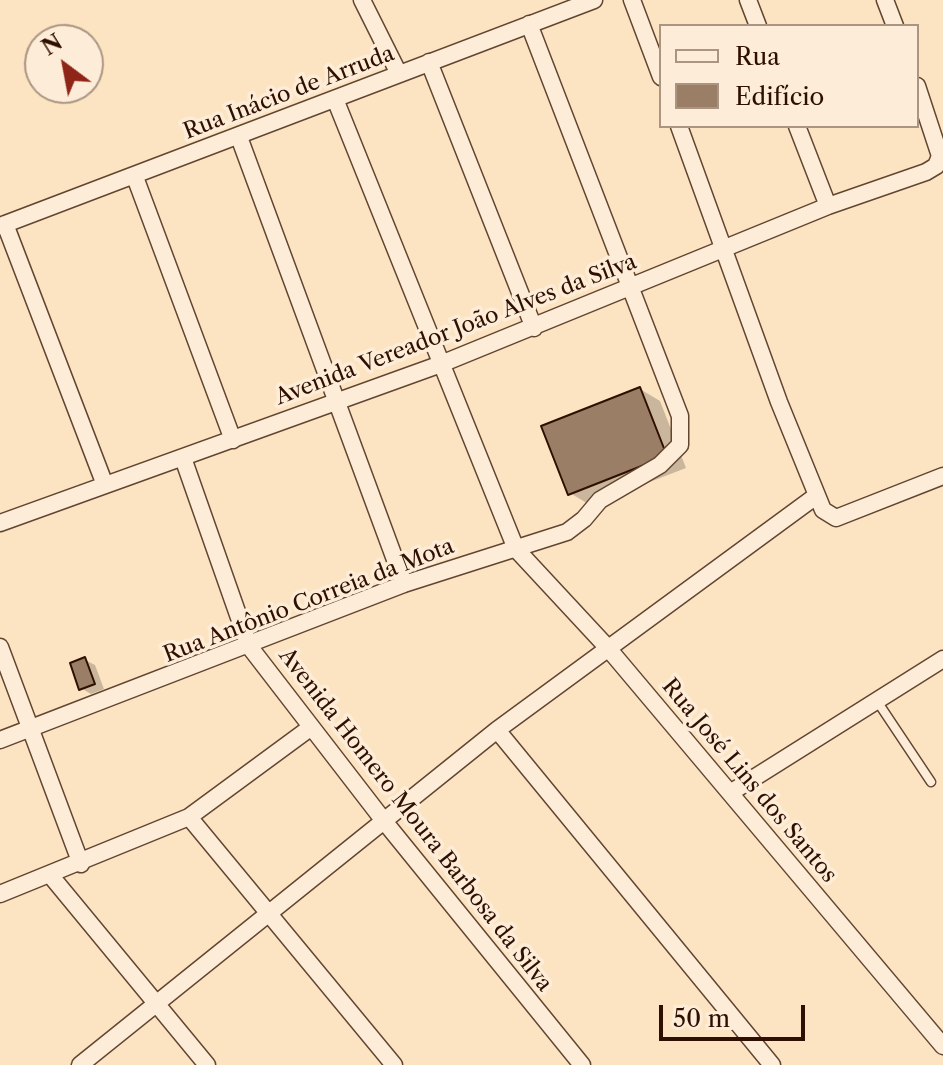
<!DOCTYPE html>
<html>
<head>
<meta charset="utf-8">
<style>
  body { margin:0 }
  #map { position:relative; width:943px; height:1065px; overflow:hidden; background:#fce4c3; font-family:"Libre Caslon Text",serif }
  canvas { display:block }
  .legend { position:absolute; left:659px; top:24px; width:260px; height:104px; box-sizing:border-box; background:#fdedd8; border:2px solid #ab9582; margin:0; padding:10px 14px; list-style:none; font-size:24px; color:#2f1000 }
  .legend li { display:flex; align-items:center; gap:16px; height:40px }
  .legend b { width:40px; border:2px solid #ab9582 }
  .north { position:absolute; left:24px; top:24px; width:80px; height:80px; box-sizing:border-box; background:#fdedd8; border:2px solid #ab9582; border-radius:50%; rotate:328deg; font-size:22px; font-weight:700; line-height:32px; text-align:center; color:#2f1000 }
  .north::after { content:''; display:block; margin:auto; width:28px; height:36px; background:#8f2418; clip-path:polygon(50% 0,100% 100%,50% 72%,0 100%) }
  .scale { position:absolute; left:659px; top:1005px; width:146px; height:36px; box-sizing:border-box; border:4px solid #2f1000; border-top:0; padding-left:10px; font-size:24px; line-height:28px; white-space:nowrap; color:#2f1000; -webkit-text-stroke:6px #fdedd8; paint-order:stroke }
</style>
</head>
<body>
<div id="map">
<canvas width="943" height="1065"></canvas>
<ul class="legend">
<li><b style="height:10px;background:#fdedd8"></b>Rua</li>
<li><b style="height:22px;background:#9a7e65"></b>Edifício</li>
</ul>
<div class="north">N</div>
<div class="scale">50 m</div>
</div>
<script>
const context = document.querySelector('canvas').getContext('2d');
context.lineJoin = 'round';
function fillPath(path, color) {
  context.fillStyle = color;
  context.fill(path, 'evenodd');
}
function shape(rows) {
  const path = new Path2D();
  for (const r of rows) {
    path.moveTo(r[0], r[1]);
    for (let i = 2; i < r.length; i += 2) path.lineTo(r[i], r[i + 1]);
  }
  return path;
}
function strokePath(path, color, width, dash) {
  context.strokeStyle = color;
  context.lineWidth = width;
  context.lineCap = dash ? 'butt' : 'round';
  context.setLineDash(dash || []);
  context.stroke(path);
}
function label(font, color, halo, rows, align = 'center') {
  context.font = font + ' "Libre Caslon Text",serif';
  context.lineWidth = 7;
  context.setLineDash([]);
  context.textBaseline = 'middle';
  context.strokeStyle = halo;
  context.fillStyle = color;
  for (const [text, x, y, turn = 0] of rows) {
    context.save();
    context.translate(x, y);
    context.rotate((+turn || 0) * Math.PI / 180);
    context.textAlign = isNaN(turn) ? turn : align;
    if (halo) context.strokeText(text, 0, 0);
    context.fillText(text, 0, 0);
    context.restore();
  }
}
fillPath(shape([
  [640,389,660,401,686,468,590,505,570,493],
  [85,660,95,665,104,689,91,694,81,688]
]), '#0003');
const building = shape([
  [640,387,667,456,568,495,541,426,640,387],
  [85,657,95,684,79,690,70,663,85,657]
]);
fillPath(building, '#9a7e65');
strokePath(building, '#2f1000', 2);
const service = shape([
  [877,701,931,782]
]);
const minor = shape([
  [362,0,399,74],
  [632,0,661,77],
  [748,0,758,26],
  [885,0,895,26],
  [429,62,534,328],
  [335,99,516,549,607,647,943,1046],
  [679,126,779,402,823,510,836,518,943,476],
  [797,126,828,206],
  [239,137,404,584],
  [135,177,233,440],
  [5,224,105,485],
  [0,226,594,0],
  [183,458,249,646,384,821,582,1065],
  [0,523,441,364,828,206,926,172,936,166,940,156,917,86],
  [0,647,81,864],
  [497,730,772,1065],
  [0,740,404,584,567,532,584,519,600,500,660,465,680,445,680,416,529,24],
  [730,793,943,659],
  [189,817,394,1065],
  [51,876,207,1065],
  [0,894,189,817,310,728],
  [80,1065,497,730,816,496]
]);
strokePath(service, '#624531', 11);
strokePath(minor, '#624531', 19);
strokePath(service, '#fdedd8', 8);
strokePath(minor, '#fdedd8', 16);
label('22px', '#2f1000', '#fdedd8', [
  ["Rua Inácio de Arruda",289,93,-21],
  ["Avenida Vereador João Alves da Silva",456,330,-21],
  ["Rua Antônio Correia da Mota",309,601,-21],
  ["Rua José Lins dos Santos",749,781,50],
  ["Avenida Homero Moura Barbosa da Silva",415,820,52]
]);
</script>
</body>
</html>
